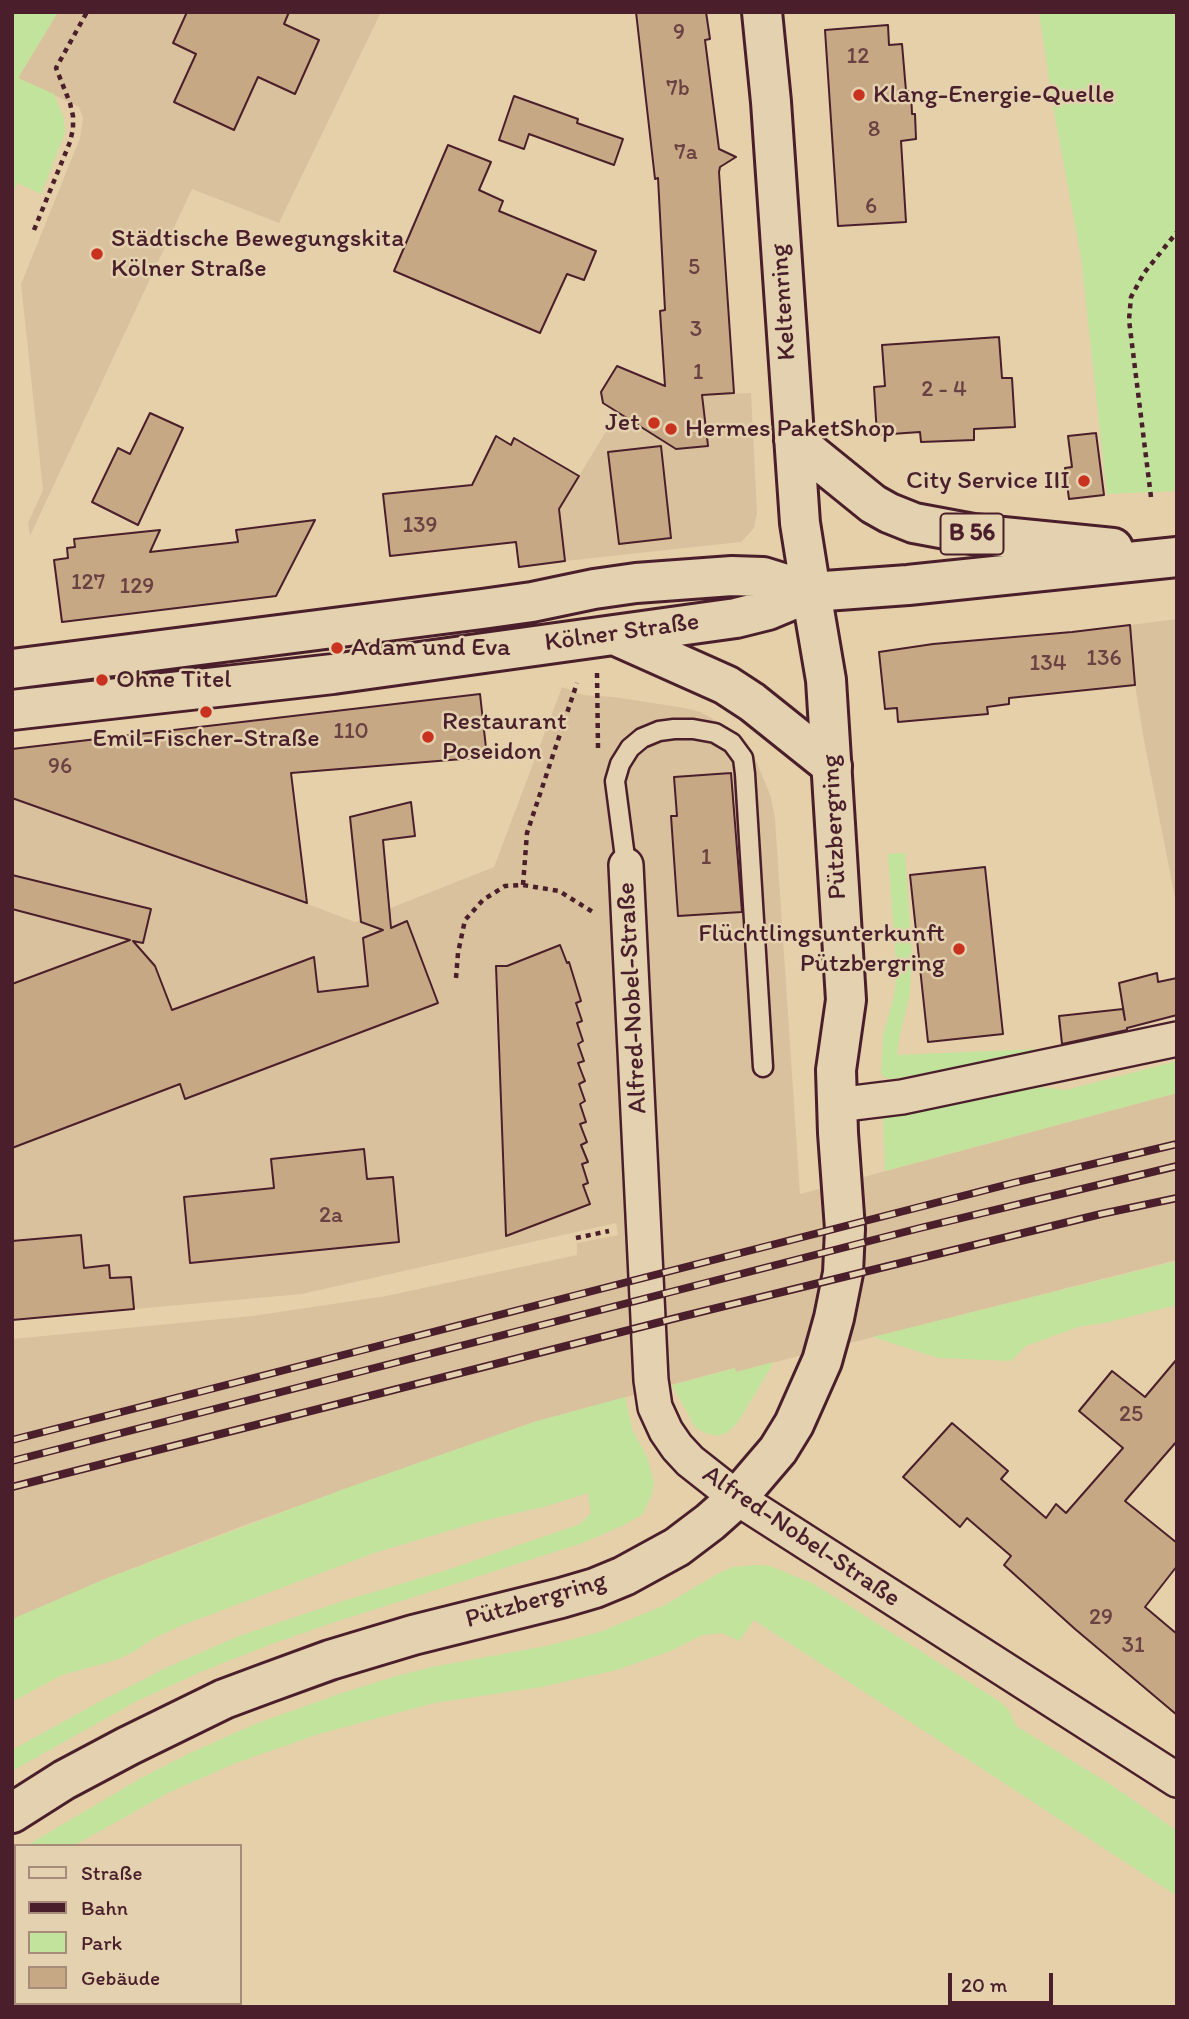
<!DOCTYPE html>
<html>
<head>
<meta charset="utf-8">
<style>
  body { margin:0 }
  #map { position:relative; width:1189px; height:2019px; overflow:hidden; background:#e6d0aa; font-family:Itim,sans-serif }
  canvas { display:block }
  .frame { position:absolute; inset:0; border:14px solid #4a1f2b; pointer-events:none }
  .legend { position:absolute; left:14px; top:1844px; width:228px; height:161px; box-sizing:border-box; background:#e4d1af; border:2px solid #a68a7a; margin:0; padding:9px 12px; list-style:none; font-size:21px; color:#4a1f2b }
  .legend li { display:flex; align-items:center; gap:14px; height:35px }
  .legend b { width:35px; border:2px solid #a68a7a }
  .scale { position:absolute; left:948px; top:1973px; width:105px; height:32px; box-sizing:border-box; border:4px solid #4a1f2b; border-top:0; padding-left:9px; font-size:21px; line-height:24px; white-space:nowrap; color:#4a1f2b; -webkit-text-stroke:5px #e4d1af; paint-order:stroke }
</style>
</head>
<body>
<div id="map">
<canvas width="1189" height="2019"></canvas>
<div class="frame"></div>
<ul class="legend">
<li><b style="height:9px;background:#e4d1af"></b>Straße</li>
<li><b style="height:9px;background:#4a1f2b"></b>Bahn</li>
<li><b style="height:19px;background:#c1e39c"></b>Park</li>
<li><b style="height:19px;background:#c7a885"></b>Gebäude</li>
</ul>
<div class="scale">20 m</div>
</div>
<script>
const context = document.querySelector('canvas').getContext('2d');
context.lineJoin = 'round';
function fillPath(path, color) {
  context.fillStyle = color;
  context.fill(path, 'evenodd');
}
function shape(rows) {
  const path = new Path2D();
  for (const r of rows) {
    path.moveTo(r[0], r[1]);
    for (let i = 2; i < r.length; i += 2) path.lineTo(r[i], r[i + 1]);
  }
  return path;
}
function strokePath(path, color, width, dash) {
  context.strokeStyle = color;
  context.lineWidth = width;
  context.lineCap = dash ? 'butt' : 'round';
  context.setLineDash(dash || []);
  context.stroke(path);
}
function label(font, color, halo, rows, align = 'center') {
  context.font = font + ' Itim,sans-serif';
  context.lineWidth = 5;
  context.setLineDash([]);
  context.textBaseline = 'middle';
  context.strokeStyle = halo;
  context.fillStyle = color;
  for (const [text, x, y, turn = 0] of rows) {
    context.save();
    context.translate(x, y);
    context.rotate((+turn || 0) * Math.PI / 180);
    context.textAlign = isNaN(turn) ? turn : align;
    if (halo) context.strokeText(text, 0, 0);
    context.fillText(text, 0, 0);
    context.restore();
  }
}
fillPath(shape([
  [58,12,381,12,279,223,192,189,30,536,28,523,43,490,21,284,80,138,83,118,79,107,18,78],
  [640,375,666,396,751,393,757,513,754,528,741,542,565,561,559,509],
  [1177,619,1177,908,1143,735,1135,685,1130,625],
  [562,687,583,695,614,697,685,708,701,712,728,728,742,741,756,760,771,797,775,819,800,1194,1177,1093,1177,1260,736,1372,734,1368,534,1422,245,1525,105,1579,12,1620,12,1339,252,1316,386,1296,577,1255,577,1243,618,1235,616,1223,302,1294,12,1320,12,749,103,737,109,785,221,871,355,922,494,867]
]), '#dac19d');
fillPath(shape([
  [12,12,58,12,18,78,54,94,64,118,65,133,41,194,18,183,12,194],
  [1039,12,1177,12,1177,491,1107,494,1081,257,1053,106],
  [905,853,912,958,910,993,900,1034,897,1055,1036,1049,1037,1056,891,1079,884,1077,881,1073,883,1035,893,1000,896,981,895,948,888,854],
  [1177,1061,1177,1093,885,1171,883,1117,1040,1087,1066,1090],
  [1177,1261,1177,1305,1105,1323,1081,1326,1026,1346,1011,1361,938,1358,873,1337],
  [774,1362,738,1422,728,1432,718,1436,705,1433,695,1427,672,1385,735,1368,736,1372],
  [625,1397,633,1431,647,1457,654,1482,652,1494,643,1514,624,1525,583,1543,329,1624,269,1645,203,1671,137,1701,12,1771,12,1750,99,1702,168,1667,239,1636,340,1602,444,1571,580,1524,591,1513,588,1493,547,1506,479,1522,377,1552,183,1625,154,1638,133,1652,116,1660,62,1675,12,1702,12,1620,17,1617,105,1579,344,1489,534,1422],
  [757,1565,770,1566,812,1583,848,1605,999,1701,1009,1710,1016,1726,1110,1784,1177,1831,1177,1896,754,1620,739,1641,722,1633,703,1635,668,1652,617,1670,541,1687,434,1703,319,1734,233,1764,168,1793,73,1846,26,1846,141,1778,188,1754,255,1724,342,1693,393,1677,432,1667,546,1646,600,1632,665,1605,719,1573,733,1567]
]), '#c1e39c');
const building = shape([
  [187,12,289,12,284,24,319,40,295,94,258,77,234,130,174,102,196,54,173,43,187,12],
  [636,12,706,12,710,39,705,40,719,149,736,157,720,167,719,172,734,393,702,395,708,446,676,449,603,403,601,392,617,366,665,386,660,311,665,310,658,178,655,179,636,12],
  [888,25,889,45,902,44,906,91,911,91,912,114,915,114,916,139,901,141,906,222,838,226,825,30,888,25],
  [514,96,578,119,577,123,623,139,614,165,529,134,524,149,499,140,514,96],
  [448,145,491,162,479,190,503,201,499,211,596,251,584,280,567,274,540,333,394,271,448,145],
  [999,337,1002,378,1012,378,1015,427,974,429,974,440,921,442,920,432,877,435,874,387,885,386,882,345,999,337],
  [150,413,183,428,138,525,92,502,118,448,130,454,150,413],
  [1096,433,1104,495,1069,499,1065,468,1072,467,1068,436,1096,433],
  [496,436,511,445,514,438,579,476,559,509,565,561,519,567,516,542,390,556,383,494,472,485,496,436],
  [661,446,671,538,619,544,608,452,661,446],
  [315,520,276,596,62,622,54,560,68,558,67,548,75,547,74,539,160,530,150,552,238,542,236,530,315,520],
  [1130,625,1135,685,1009,698,1009,704,987,707,988,714,898,722,897,708,885,709,879,652,933,644,1072,632,1130,625],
  [480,694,487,757,291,773,307,903,12,798,12,749,480,694],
  [731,773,742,912,678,916,671,816,677,816,674,777,731,773],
  [411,802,415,836,383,840,391,928,407,921,438,1003,185,1099,180,1084,12,1148,12,984,130,940,12,909,12,875,151,909,143,943,133,941,155,966,172,1010,314,957,318,992,368,986,363,938,383,930,361,922,350,817,411,802],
  [985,867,1003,1034,928,1042,910,875,985,867],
  [560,945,567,963,569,962,581,1001,576,1003,582,1021,577,1023,583,1041,578,1044,584,1061,578,1063,585,1081,579,1084,585,1101,580,1104,586,1122,580,1124,587,1142,581,1145,588,1162,582,1164,588,1183,583,1185,590,1204,506,1236,496,966,507,966,560,945],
  [1157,973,1158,982,1177,978,1177,1015,1127,1028,1127,1030,1062,1044,1059,1016,1123,1009,1125,1020,1119,983,1157,973],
  [364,1149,367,1179,393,1177,399,1242,190,1263,184,1197,274,1188,271,1159,364,1149],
  [81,1235,84,1268,109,1265,110,1278,131,1277,134,1309,12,1320,12,1241,81,1235],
  [1177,1359,1177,1441,1125,1501,1177,1543,1177,1566,1145,1607,1177,1634,1177,1715,1075,1629,1004,1565,1011,1556,967,1518,960,1527,903,1477,952,1423,1008,1471,1001,1479,1046,1518,1056,1504,1066,1513,1123,1448,1079,1411,1112,1371,1145,1397,1177,1359]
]);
fillPath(building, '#c7a885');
strokePath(building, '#4a1f2b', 2);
const service = shape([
  [626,865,615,781,620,764,630,748,642,738,659,731,674,729,693,729,715,733,732,743,743,758,745,774,763,1067]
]);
const minor = shape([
  [626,865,651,1380,655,1407,666,1431,677,1447,690,1461,737,1498,1177,1780],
  [837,1105,902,1097,1177,1039]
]);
const tertiary = shape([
  [614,635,726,685,752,702,832,766],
  [12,669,482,609,532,602,594,589,636,583,732,576,763,577,811,592],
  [12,710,333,674,736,618,768,610,811,592]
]);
const secondary = shape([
  [12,1813,64,1780,128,1746,224,1699,267,1683,330,1660,413,1635,561,1598,595,1588,624,1576,677,1547,710,1522,737,1498,778,1450,794,1424,822,1361,834,1318,843,1273,845,1229,838,1133,836,1070,846,1000,826,680,811,592]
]);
const primary = shape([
  [762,12,771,102,800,523,811,592,908,585,1177,557],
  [794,440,873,504,889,513,914,523,973,534,1113,548]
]);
strokePath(service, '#4a1f2b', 23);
strokePath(minor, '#4a1f2b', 38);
strokePath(tertiary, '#4a1f2b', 44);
strokePath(secondary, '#4a1f2b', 44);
strokePath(primary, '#4a1f2b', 44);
strokePath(shape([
  [34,230,70,142,73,129,73,116,70,103,56,68,87,12],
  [1151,497,1129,320,1131,297,1144,273,1177,232],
  [597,673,598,748],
  [523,885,527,833,577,683],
  [456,978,458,953,465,920,483,900,505,886,523,885,559,891,596,914],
  [576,1238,609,1231]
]), '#4a1f2b', 4.5, [5, 5]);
strokePath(service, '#e4d1af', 18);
strokePath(minor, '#e4d1af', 33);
strokePath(tertiary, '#e4d1af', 38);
strokePath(secondary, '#e4d1af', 38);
strokePath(primary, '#e4d1af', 38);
const rail = shape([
  [12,1440,1013,1183,1177,1144],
  [12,1461,920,1228,1177,1166],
  [12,1487,684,1316,1101,1214,1177,1198]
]);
strokePath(rail, '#4a1f2b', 8);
strokePath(rail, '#e4d1af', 5, [16]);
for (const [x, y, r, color] of [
  [859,95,7,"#c8321e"],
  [97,254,7,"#c8321e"],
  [654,423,7,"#c8321e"],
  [671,429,7,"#c8321e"],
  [1084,481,7,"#c8321e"],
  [337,648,7,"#c8321e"],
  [102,680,7,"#c8321e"],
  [206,712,7,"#c8321e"],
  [428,737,7,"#c8321e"],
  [959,949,7,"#c8321e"]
]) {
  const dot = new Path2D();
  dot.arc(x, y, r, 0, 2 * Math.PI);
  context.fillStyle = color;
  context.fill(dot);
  strokePath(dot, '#e4d1af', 2.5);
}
label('23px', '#694142', null, [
  ["9",679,33],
  ["12",858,57],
  ["7b",678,89],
  ["8",874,130],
  ["7a",686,153],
  ["6",871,207],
  ["5",694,268],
  ["3",696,330],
  ["1",698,373],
  ["2 - 4",944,390],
  ["139",420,526],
  ["127",88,583],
  ["129",137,587],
  ["136",1104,659],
  ["134",1048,664],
  ["110",351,732],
  ["96",60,767],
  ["1",706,858],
  ["2a",331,1216],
  ["25",1131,1415],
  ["29",1101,1618],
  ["31",1133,1646]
]);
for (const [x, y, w] of [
  [972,534,63]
]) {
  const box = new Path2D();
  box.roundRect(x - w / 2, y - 20.5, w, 41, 5);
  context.fillStyle = '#e4d1af';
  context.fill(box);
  strokePath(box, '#4a1f2b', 2);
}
label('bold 24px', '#4a1f2b', null, [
  ["B 56",972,534]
]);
label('26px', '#4a1f2b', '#e4d1af', [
  ["Klang-Energie-Quelle",873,95],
  ["Städtische Bewegungskita",111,239],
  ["Kölner Straße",111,269],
  ["Jet",640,423,"right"],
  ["Hermes PaketShop",685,429],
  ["City Service III",1070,481,"right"],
  ["Adam und Eva",351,648],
  ["Ohne Titel",116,680],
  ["Restaurant",442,722],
  ["Poseidon",442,752],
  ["Emil-Fischer-Straße",206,739,"center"],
  ["Flüchtlingsunterkunft",945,934,"right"],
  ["Pützbergring",945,964,"right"]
], 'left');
label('26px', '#4a1f2b', '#e4d1af', [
  ["Keltenring",784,302,-94],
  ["Kölner Straße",622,633,-8],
  ["Pützbergring",835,827,-93],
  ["Alfred-Nobel-Straße",633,998,-93],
  ["Alfred-Nobel-Straße",801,1537,34],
  ["Pützbergring",536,1601,-16]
]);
</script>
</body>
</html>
